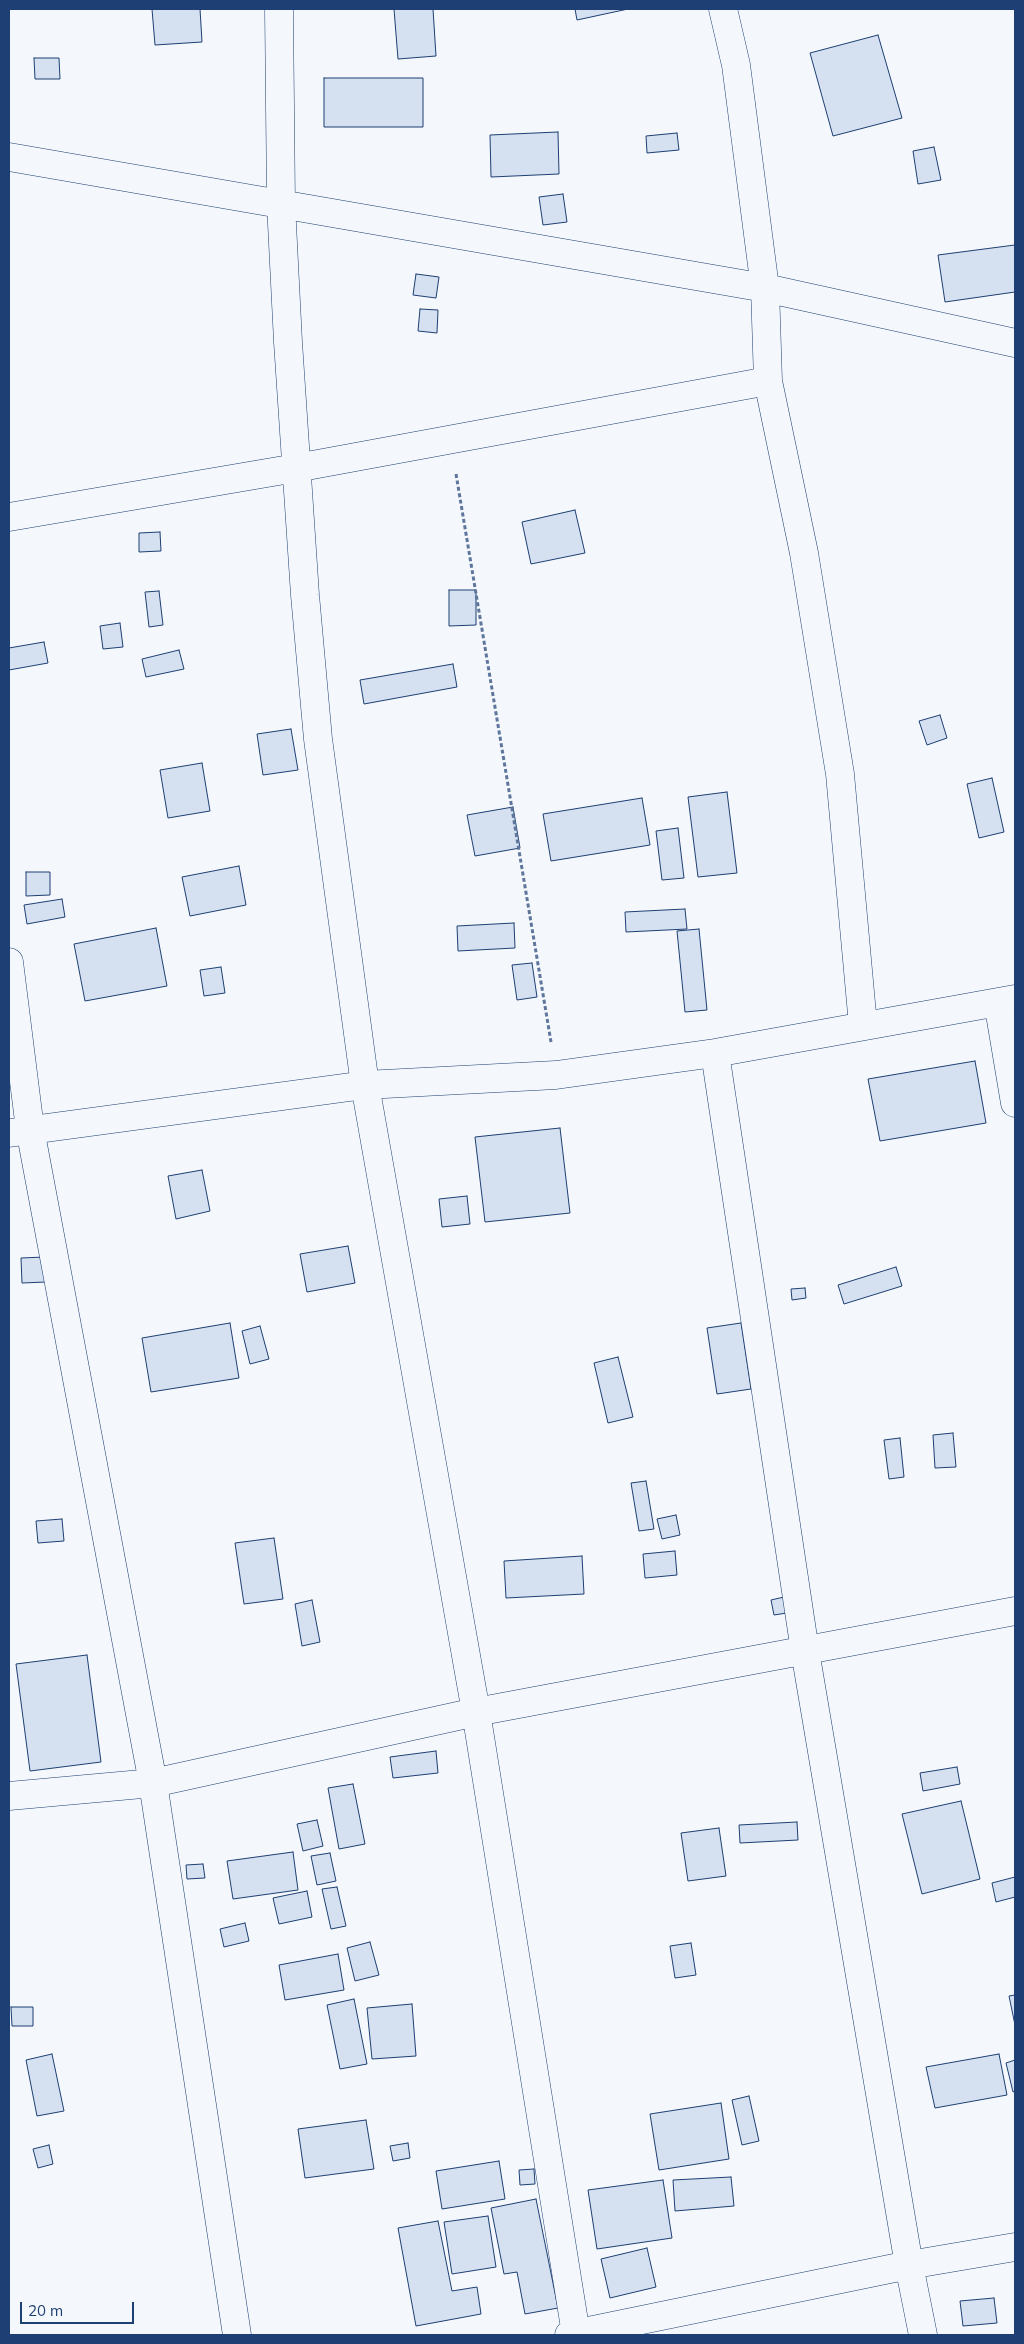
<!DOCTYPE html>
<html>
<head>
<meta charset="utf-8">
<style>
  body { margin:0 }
  #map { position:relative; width:1024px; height:2344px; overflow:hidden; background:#f4f7fb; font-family:Mulish,sans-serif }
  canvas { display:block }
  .frame { position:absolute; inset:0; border:10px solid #1d3f73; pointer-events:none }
  .scale { position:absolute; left:20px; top:2302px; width:114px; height:22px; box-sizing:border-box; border:2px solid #1d3f73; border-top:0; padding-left:6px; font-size:15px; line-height:18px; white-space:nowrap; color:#1d3f73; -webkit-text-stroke:4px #f4f7fb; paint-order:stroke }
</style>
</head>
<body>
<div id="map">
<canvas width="1024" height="2344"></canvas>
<div class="frame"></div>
<div class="scale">20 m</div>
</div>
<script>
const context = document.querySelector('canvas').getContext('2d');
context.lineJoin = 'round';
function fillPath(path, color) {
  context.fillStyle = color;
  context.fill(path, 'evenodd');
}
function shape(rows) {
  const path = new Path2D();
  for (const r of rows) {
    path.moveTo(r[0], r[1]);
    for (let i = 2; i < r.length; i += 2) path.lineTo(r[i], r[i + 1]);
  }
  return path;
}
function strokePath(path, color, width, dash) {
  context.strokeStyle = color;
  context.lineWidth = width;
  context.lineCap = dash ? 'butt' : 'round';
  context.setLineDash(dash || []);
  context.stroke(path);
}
const building = shape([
  [152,9,200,9,202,42,155,45,152,9],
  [394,9,433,9,436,56,398,59,394,9],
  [575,9,628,9,577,20,575,9],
  [878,35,902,118,833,136,810,53,878,35],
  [34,58,59,58,60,79,35,79,34,58],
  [324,78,423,78,423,127,324,127,324,78],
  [558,132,559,174,491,177,490,135,558,132],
  [677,133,679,150,647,153,646,136,677,133],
  [934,147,941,180,918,184,913,151,934,147],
  [563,194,567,222,543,225,539,197,563,194],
  [1015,245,1015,292,945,302,938,255,1015,245],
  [416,274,439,277,436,298,413,295,416,274],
  [420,309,438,310,437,333,418,331,420,309],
  [575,510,585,553,531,564,522,522,575,510],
  [160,532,161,551,139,552,139,533,160,532],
  [449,590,476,590,476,625,449,626,449,590],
  [159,591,163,625,149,627,145,592,159,591],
  [120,623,123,647,103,649,100,626,120,623],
  [44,642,48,663,9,670,9,648,44,642],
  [179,650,184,669,146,677,142,659,179,650],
  [453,664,457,687,364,704,360,680,453,664],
  [940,715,947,738,927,745,919,721,940,715],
  [291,729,298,770,263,775,257,734,291,729],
  [202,763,210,811,168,818,160,770,202,763],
  [992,778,1004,832,979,838,967,784,992,778],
  [727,792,737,873,698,877,688,797,727,792],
  [642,798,650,845,551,861,543,814,642,798],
  [513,807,520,848,475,856,467,815,513,807],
  [678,828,684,878,662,880,656,831,678,828],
  [239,866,246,905,190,916,182,877,239,866],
  [26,872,50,872,50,895,26,896,26,872],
  [62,899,65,917,27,924,24,905,62,899],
  [685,909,687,929,626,932,625,912,685,909],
  [514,923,515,948,458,951,457,926,514,923],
  [156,928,167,986,85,1001,74,944,156,928],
  [699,929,707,1010,685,1012,677,931,699,929],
  [532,963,537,997,517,1000,512,965,532,963],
  [221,967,225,993,204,996,200,970,221,967],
  [975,1061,986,1123,880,1141,868,1079,975,1061],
  [560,1128,570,1213,485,1222,475,1137,560,1128],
  [202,1170,210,1211,176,1219,168,1176,202,1170],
  [467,1196,470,1224,442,1227,439,1199,467,1196],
  [348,1246,355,1283,307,1292,300,1254,348,1246],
  [45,1257,46,1282,22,1283,21,1258,45,1257],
  [896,1267,902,1286,844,1304,838,1285,896,1267],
  [805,1288,806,1298,792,1300,791,1289,805,1288],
  [230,1323,239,1378,151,1392,142,1338,230,1323],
  [741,1323,751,1389,717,1394,707,1328,741,1323],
  [260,1326,269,1359,250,1364,242,1331,260,1326],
  [618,1357,633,1417,608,1423,594,1363,618,1357],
  [953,1433,956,1467,935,1468,933,1435,953,1433],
  [900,1438,904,1477,889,1479,884,1440,900,1438],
  [646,1481,654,1529,639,1531,631,1483,646,1481],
  [676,1515,680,1535,662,1539,657,1519,676,1515],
  [62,1519,64,1541,38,1543,36,1521,62,1519],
  [274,1538,283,1599,244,1604,235,1543,274,1538],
  [675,1551,677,1575,645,1578,643,1554,675,1551],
  [582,1556,584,1594,506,1598,504,1561,582,1556],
  [784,1597,787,1613,774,1615,771,1600,784,1597],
  [312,1600,320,1642,302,1646,295,1604,312,1600],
  [87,1655,101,1762,30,1771,16,1664,87,1655],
  [436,1751,438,1773,393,1778,390,1757,436,1751],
  [957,1767,960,1784,923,1791,920,1773,957,1767],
  [353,1784,365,1844,339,1849,328,1788,353,1784],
  [961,1801,980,1879,922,1894,902,1814,961,1801],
  [317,1820,323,1846,303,1851,297,1824,317,1820],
  [797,1822,798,1840,740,1843,739,1825,797,1822],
  [719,1828,726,1876,688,1881,681,1833,719,1828],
  [293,1852,298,1890,233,1899,227,1861,293,1852],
  [330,1853,336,1881,317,1885,311,1856,330,1853],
  [203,1864,205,1878,187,1879,186,1865,203,1864],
  [1015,1877,1015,1897,996,1902,992,1883,1015,1877],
  [337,1887,346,1926,331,1929,322,1889,337,1887],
  [307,1891,312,1917,279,1924,273,1898,307,1891],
  [245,1923,249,1941,224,1947,220,1929,245,1923],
  [370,1942,379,1975,355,1981,347,1948,370,1942],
  [691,1943,696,1975,675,1978,670,1946,691,1943],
  [338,1954,344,1990,285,2000,279,1965,338,1954],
  [1015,1995,1015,2025,1009,1996,1015,1995],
  [354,1999,367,2064,340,2069,327,2005,354,1999],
  [412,2004,416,2056,372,2059,367,2008,412,2004],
  [11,2007,33,2007,33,2026,12,2026,11,2007],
  [52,2054,64,2111,37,2116,26,2060,52,2054],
  [999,2054,1007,2095,935,2108,926,2067,999,2054],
  [1015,2060,1015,2091,1013,2092,1006,2063,1015,2060],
  [749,2096,759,2141,742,2145,732,2100,749,2096],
  [721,2103,729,2159,659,2170,650,2114,721,2103],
  [366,2120,374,2169,305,2178,298,2129,366,2120],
  [408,2143,410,2158,393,2161,390,2146,408,2143],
  [49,2145,53,2164,38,2168,33,2149,49,2145],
  [499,2161,505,2199,442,2209,436,2171,499,2161],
  [534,2169,535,2184,520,2185,519,2170,534,2169],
  [731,2177,734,2206,675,2211,673,2180,731,2177],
  [663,2180,672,2238,597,2249,588,2190,663,2180],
  [536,2199,558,2308,525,2314,517,2272,504,2274,491,2208,536,2199],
  [488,2216,496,2267,452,2274,444,2222,488,2216],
  [438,2221,452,2291,477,2287,481,2314,416,2326,398,2228,438,2221],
  [647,2248,656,2287,610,2298,601,2259,647,2248],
  [994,2298,997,2323,963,2326,960,2301,994,2298]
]);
fillPath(building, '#d5e0f0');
strokePath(building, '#1d3f73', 1);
const minor = shape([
  [279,9,281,204,288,342,305,595,318,739,365,1085,476,1712,576,2334],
  [723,9,736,65,765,288,768,381,804,553,840,774,863,1025],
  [9,157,765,288,1015,343],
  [9,517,296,468,768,381],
  [9,962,30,1129,153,1783,237,2335],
  [998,1002,1015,1103],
  [715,1053,805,1651,909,2265,923,2335],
  [9,1133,365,1085,556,1075,715,1053,1015,999],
  [9,1796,153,1783,476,1712,1015,1611],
  [569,2335,909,2265,1015,2247]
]);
strokePath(minor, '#1d3f73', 29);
strokePath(shape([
  [456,474,551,1042]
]), '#5e769c', 3, [4, 2.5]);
strokePath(minor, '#f4f7fb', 28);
</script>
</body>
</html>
